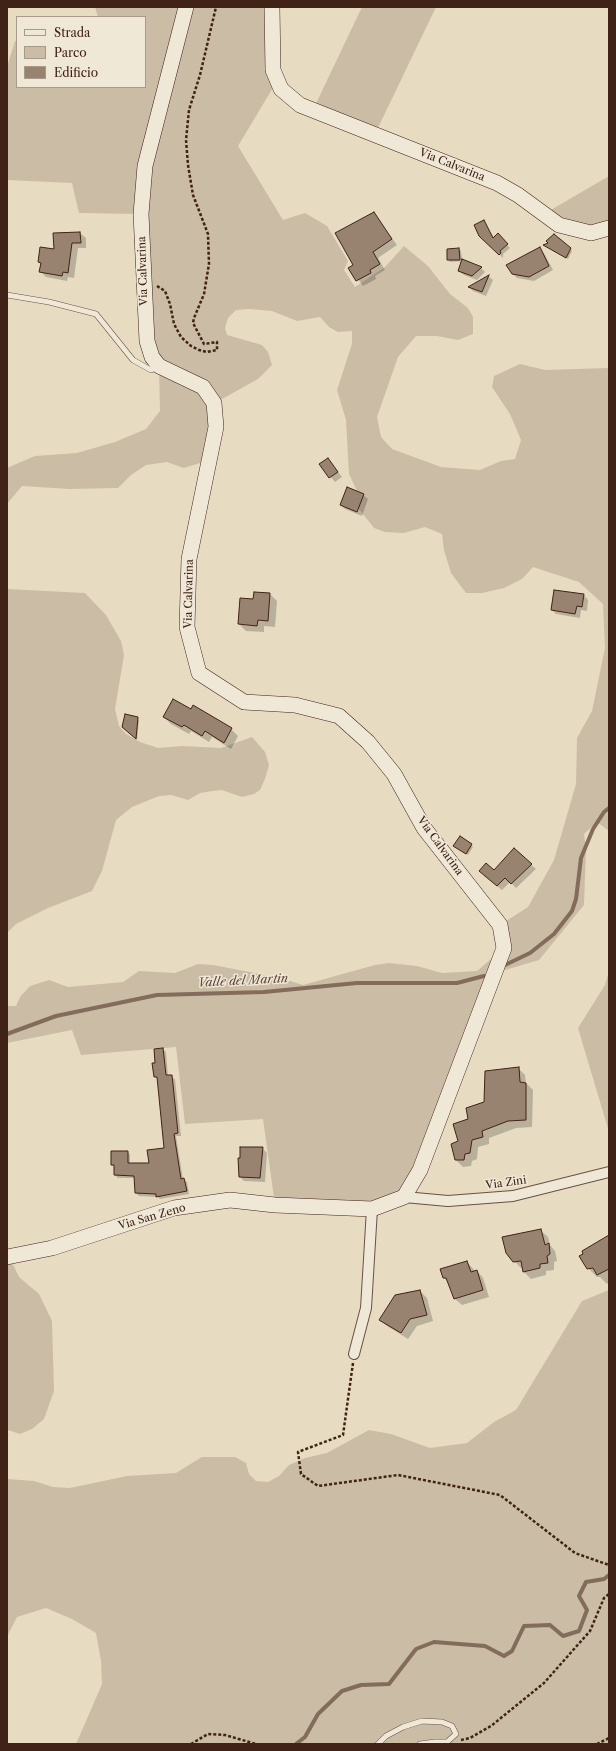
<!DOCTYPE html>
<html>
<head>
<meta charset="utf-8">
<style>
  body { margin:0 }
  #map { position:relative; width:616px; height:1751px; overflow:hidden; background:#e7dcc2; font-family:"Libre Caslon Text",serif }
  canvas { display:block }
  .frame { position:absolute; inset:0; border:8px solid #412217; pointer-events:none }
  .legend { position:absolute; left:16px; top:16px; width:130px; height:72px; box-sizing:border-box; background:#efe8d7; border:1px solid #a9998a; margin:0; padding:5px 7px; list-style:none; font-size:12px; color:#412217 }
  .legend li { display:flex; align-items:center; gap:8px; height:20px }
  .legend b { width:20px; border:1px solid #a9998a }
</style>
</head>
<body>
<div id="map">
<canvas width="616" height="1751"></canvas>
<div class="frame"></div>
<ul class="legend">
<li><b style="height:5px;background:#efe8d7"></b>Strada</li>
<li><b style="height:11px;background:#cbbca5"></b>Parco</li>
<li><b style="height:11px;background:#978370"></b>Edificio</li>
</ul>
</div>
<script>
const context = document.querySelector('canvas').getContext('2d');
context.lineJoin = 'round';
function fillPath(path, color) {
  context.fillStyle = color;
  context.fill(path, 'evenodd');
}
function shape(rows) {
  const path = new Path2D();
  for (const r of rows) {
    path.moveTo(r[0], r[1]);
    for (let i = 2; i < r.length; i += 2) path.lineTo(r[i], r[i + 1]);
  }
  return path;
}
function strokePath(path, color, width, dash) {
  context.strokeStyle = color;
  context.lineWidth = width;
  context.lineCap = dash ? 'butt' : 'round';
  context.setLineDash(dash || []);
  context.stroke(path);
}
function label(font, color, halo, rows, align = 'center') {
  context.font = font + ' "Libre Caslon Text",serif';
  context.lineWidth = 3;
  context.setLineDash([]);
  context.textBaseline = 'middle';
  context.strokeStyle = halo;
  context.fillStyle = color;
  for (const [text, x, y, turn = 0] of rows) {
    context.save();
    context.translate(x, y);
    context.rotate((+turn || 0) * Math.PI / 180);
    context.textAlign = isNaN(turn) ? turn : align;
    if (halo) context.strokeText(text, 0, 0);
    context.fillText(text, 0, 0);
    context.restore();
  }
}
fillPath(shape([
  [95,7,279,7,274,86,238,146,283,220,305,213,327,226,348,261,344,270,355,287,385,267,404,246,428,266,450,294,468,308,473,317,473,334,458,340,437,336,416,336,398,357,377,417,381,437,392,449,441,467,480,470,501,461,515,459,521,440,510,414,492,387,494,376,520,364,545,370,609,368,609,831,597,822,584,834,586,849,584,905,539,960,495,973,404,1197,372,1209,275,1205,263,1119,185,1124,176,1047,81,1055,72,1030,7,1043,7,1006,16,1006,20,997,30,986,49,980,68,987,123,982,139,971,175,973,198,964,213,965,281,978,303,985,375,965,389,963,417,966,442,973,477,971,504,948,500,925,528,907,554,860,576,784,577,738,592,711,605,648,603,604,579,582,533,567,522,579,504,588,482,593,466,593,451,573,444,550,442,534,425,527,404,533,385,532,374,528,359,509,358,493,349,474,346,420,337,390,352,344,352,331,338,332,329,327,320,317,297,321,272,311,249,309,236,310,228,318,225,328,227,335,262,345,268,352,272,365,258,379,215,403,210,460,184,468,167,462,146,465,131,475,118,488,69,489,22,486,7,504,7,468,35,456,77,453,115,442,146,429,160,411,159,366,152,357,141,214,79,213,72,183,7,180,7,67,15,41,17,41,17,87,145,87,145,17,98,17],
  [362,7,436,7,376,132,312,112],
  [609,176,609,227,589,232,544,214],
  [7,589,85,593,106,615,121,641,124,655,115,709,119,726,126,734,140,742,158,748,182,746,221,748,252,737,265,752,269,765,265,779,260,790,254,794,242,797,222,790,212,791,200,793,188,800,171,795,159,796,132,807,116,820,102,871,92,891,48,908,16,924,7,933],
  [609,971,609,1132,578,1028,605,985],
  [7,1257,10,1258,19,1277,39,1294,52,1321,54,1391,44,1419,32,1429,20,1434,8,1430,7,1428],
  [609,1290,609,1744,76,1744,102,1684,101,1661,96,1633,72,1619,46,1608,17,1617,8,1635,7,1664,7,1479,34,1481,53,1487,70,1488,127,1476,176,1473,202,1457,235,1457,246,1463,249,1474,256,1481,268,1482,279,1476,289,1465,305,1458,327,1453,369,1430,391,1434,430,1448,467,1443,494,1422,516,1410,582,1301]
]), '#cbbca5');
fillPath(shape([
  [374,214,397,245,378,258,385,270,375,276,376,279,363,286,350,268,355,265],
  [484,221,494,238,498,235,510,248,503,254,503,258,480,235],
  [80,233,86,238,86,248,78,248,74,278,68,277,67,281,46,277,40,271,41,265,39,262,55,250,54,234],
  [544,245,570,249,572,251,568,259],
  [539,248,544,253,553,270,534,281,517,278,512,273],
  [459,249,461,251,462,260,481,268,485,272,477,280,464,275,459,271,463,261,450,262,448,260],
  [488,276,493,280,486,296,473,291,469,287],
  [328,459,342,477,335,482,320,464],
  [363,495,368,499,362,516,345,509,341,505],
  [255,593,270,594,277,601,275,627,264,626,264,632,246,631,239,624,254,601],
  [584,595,588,600,587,611,581,610,580,618,556,614,552,610],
  [191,710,231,729,238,736,231,749,212,737,209,742,191,731,189,734,171,724,164,717],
  [137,718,139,720,137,740,123,727],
  [471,845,473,847,468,855,457,848],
  [514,850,536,869,516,888,510,882,502,890,484,876,494,871],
  [163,1049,166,1052,168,1076,175,1079,181,1136,176,1136,183,1179,187,1182,189,1194,160,1199,158,1197,139,1196,136,1193,135,1178,118,1178,115,1175,115,1167,112,1165,128,1152,130,1155,130,1164,150,1164,165,1149,158,1080,155,1076,157,1064],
  [518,1068,525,1075,526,1083,533,1090,532,1127,516,1128,489,1138,489,1144,478,1147,477,1159,472,1161,471,1166,463,1167,456,1160,459,1142,469,1120],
  [262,1148,267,1153,265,1182,244,1181,240,1177],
  [541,1231,548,1237,550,1245,555,1251,557,1261,554,1262,554,1270,546,1271,546,1275,531,1279,524,1272,523,1268,521,1268,514,1261],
  [609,1237,609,1282,607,1284,600,1277,597,1277,588,1268],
  [467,1262,475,1271,477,1271,483,1278,489,1297,462,1305,455,1299,450,1284,444,1278],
  [420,1291,427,1298,433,1321,417,1326,408,1339,387,1326,380,1320]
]), '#0003');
strokePath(shape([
  [505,965,530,953,554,934,572,911,576,899,581,858,593,829,604,812,609,808],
  [7,1034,56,1016,157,995,264,992,357,983,457,983,484,976],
  [296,1744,305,1737,318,1714,342,1691,361,1685,389,1684,416,1649,434,1642,485,1646,504,1656,512,1651,524,1626,550,1625,563,1636,579,1631,587,1610,579,1596,586,1582,604,1579,609,1575]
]), '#836c5b', 4);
const building = shape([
  [374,212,392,239,373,252,380,264,370,270,371,273,356,281,348,268,353,265,335,233,374,212],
  [484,220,493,238,498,233,508,244,500,251,501,253,499,255,479,236,474,225,484,220],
  [80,232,81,243,72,243,68,273,63,272,62,276,39,272,41,263,38,262,40,247,54,249,53,233,80,232],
  [554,234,571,248,566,258,543,245,548,243,546,241,554,234],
  [540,247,549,266,529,277,512,274,506,265,540,247],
  [459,248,460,260,447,260,447,249,459,248],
  [462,259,482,267,472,276,458,271,462,259],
  [489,275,482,292,468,287,489,275],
  [328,458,338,472,329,478,319,464,328,458],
  [347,487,364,494,357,512,340,505,347,487],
  [554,590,584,594,582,607,577,606,575,614,551,610,554,590],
  [254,592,270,593,268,621,258,620,257,626,238,624,240,598,253,599,254,592],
  [173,699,191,709,193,705,232,728,224,743,205,731,202,736,184,725,182,727,163,717,173,699],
  [125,714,138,717,136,739,122,727,125,714],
  [460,836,472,844,466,854,453,846,460,836],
  [514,848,532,864,511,884,505,878,497,886,479,871,486,863,494,870,514,848],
  [163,1048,166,1075,172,1075,178,1133,174,1134,181,1179,184,1178,187,1191,156,1197,156,1194,135,1193,134,1176,114,1175,114,1165,111,1165,111,1151,128,1151,128,1163,149,1163,147,1150,164,1148,157,1077,154,1077,152,1063,155,1063,154,1049,163,1048],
  [519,1067,520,1082,526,1083,526,1120,508,1121,482,1131,483,1137,472,1140,470,1153,465,1154,464,1160,455,1160,451,1144,458,1141,453,1124,468,1119,466,1108,484,1102,485,1071,519,1067],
  [240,1147,263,1147,260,1178,239,1177,238,1158,240,1158,240,1147],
  [541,1229,545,1245,549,1243,550,1254,547,1256,548,1263,540,1264,540,1268,523,1272,521,1261,513,1262,506,1253,502,1237,541,1229],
  [609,1235,609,1269,597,1275,593,1268,587,1269,579,1256,583,1254,582,1251,609,1235],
  [467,1261,471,1272,477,1270,483,1290,454,1299,446,1278,443,1278,440,1269,467,1261],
  [420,1290,427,1315,410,1319,401,1333,379,1320,395,1295,420,1290]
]);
fillPath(building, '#978370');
strokePath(building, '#412217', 1);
const lane = shape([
  [7,295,49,302,96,314,133,360,151,370,158,367],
  [378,1744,386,1736,403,1727,422,1721,442,1722,452,1726,456,1734,447,1742,435,1742,420,1744]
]);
const street = shape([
  [404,1197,448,1201,513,1196,609,1172],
  [354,1354,366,1308,372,1209]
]);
const secondary = shape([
  [272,7,273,70,281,89,300,105,497,183,518,195,559,225,591,233,609,228],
  [7,1257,52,1248,174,1208,230,1200,275,1205,372,1209,404,1197,420,1170,504,948,500,925,424,828,394,774,368,742,339,716,295,705,244,702,199,673,187,627,189,559,216,427,214,403,203,387,159,366,152,357,147,341,146,320,141,214,145,166,186,7]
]);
strokePath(lane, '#6a5042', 6);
strokePath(street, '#6a5042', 12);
strokePath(secondary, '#412217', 16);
strokePath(shape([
  [157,286,165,291,170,304,174,324,181,337,191,346,199,350,207,352,217,350,217,342,204,344,193,323,194,318,204,294,209,264,208,234,193,195,188,165,186,140,189,110,200,75,216,7],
  [353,1363,343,1435,298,1452,301,1474,318,1486,398,1475,500,1495,575,1553,609,1565],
  [461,1740,470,1738,491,1726,544,1683,590,1631,604,1598,609,1594],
  [191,1744,208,1734,225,1735,256,1744],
  [597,1744,609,1738]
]), '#412217', 2.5, [3, 2]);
strokePath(lane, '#efe8d7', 5);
strokePath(street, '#efe8d7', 10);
strokePath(secondary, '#efe8d7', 15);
label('11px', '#412217', '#efe8d7', [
  ["Via Calvarina",452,165,22],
  ["Via Calvarina",143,271,-92],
  ["Via Calvarina",189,594,-89],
  ["Via Calvarina",440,846,54],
  ["Via Zini",506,1183,-8],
  ["Via San Zeno",152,1217,-16]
]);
label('italic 12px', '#624739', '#efe8d7', [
  ["Valle del Martin",243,981,-3]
]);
</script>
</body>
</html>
